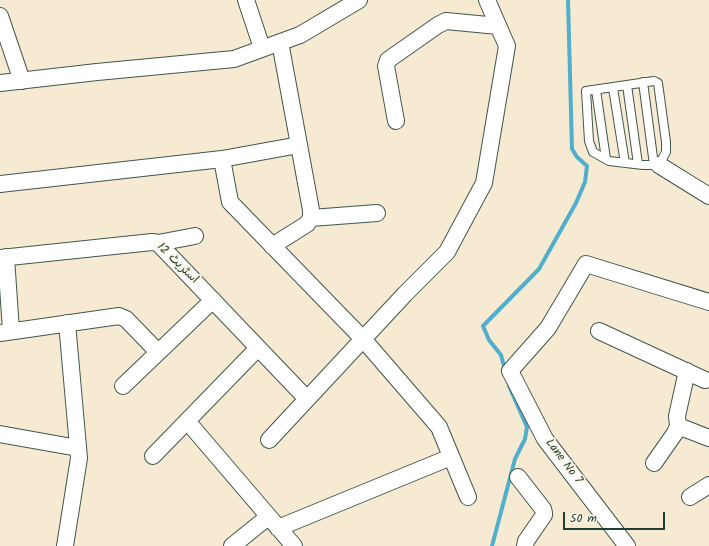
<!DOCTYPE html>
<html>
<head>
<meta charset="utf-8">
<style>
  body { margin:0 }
  #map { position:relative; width:709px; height:546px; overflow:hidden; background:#f7ead3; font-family:Kalam,sans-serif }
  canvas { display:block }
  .scale { position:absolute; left:563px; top:512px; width:102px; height:18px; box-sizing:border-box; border:2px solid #1f3d34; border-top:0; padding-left:5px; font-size:12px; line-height:14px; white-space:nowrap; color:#1f3d34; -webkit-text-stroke:3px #fcf5e5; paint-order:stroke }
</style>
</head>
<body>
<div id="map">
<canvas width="709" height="546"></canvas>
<div class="scale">50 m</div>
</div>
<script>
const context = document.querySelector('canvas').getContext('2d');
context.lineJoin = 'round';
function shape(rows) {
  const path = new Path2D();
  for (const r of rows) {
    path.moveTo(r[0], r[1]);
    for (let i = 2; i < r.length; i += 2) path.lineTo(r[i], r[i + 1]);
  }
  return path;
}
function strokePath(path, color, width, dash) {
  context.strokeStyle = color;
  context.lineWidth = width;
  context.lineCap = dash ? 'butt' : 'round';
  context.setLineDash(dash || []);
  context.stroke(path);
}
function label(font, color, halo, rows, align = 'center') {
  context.font = font + ' Kalam,"Playpen Sans Arabic",sans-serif';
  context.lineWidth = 3.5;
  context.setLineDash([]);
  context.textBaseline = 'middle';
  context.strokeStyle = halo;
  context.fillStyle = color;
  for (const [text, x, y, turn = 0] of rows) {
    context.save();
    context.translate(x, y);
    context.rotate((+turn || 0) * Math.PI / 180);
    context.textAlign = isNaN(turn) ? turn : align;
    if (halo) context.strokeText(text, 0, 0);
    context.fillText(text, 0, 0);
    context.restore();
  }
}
strokePath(shape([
  [505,370,501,355,489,340,483,326,539,269,576,203,585,182,587,166,577,157,572,149,568,0],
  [492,546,515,459,525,439,527,427,509,386]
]), '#4fafcd', 4);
const lane = shape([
  [654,81,658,83,666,142,666,152,659,165,643,165,609,161,593,152,589,141,586,91,654,81],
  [643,82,654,165],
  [627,85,638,164],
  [613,88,625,163],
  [596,90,606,159]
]);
const street = shape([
  [246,0,262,48],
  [0,16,22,81],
  [0,83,97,72,234,59,300,35,359,0],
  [396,121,386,66,388,60,438,25,446,21,498,26],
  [222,159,230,202,363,339,439,427,468,497],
  [659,165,709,196],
  [0,184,222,159,299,145],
  [311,218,377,213],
  [158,243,195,236],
  [272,246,307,224,311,218,311,210,280,42],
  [6,257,11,331],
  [0,258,152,242,158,243,307,399],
  [599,331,705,380],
  [0,333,119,316,126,319,158,352],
  [123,386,213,300],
  [187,421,294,546],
  [678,426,709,438],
  [0,434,78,448],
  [269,440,405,294,447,252,484,183,507,46,487,0],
  [153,456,258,348],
  [654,463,675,433,678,426,677,416,687,371],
  [518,477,543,509,544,513,544,515,526,541,525,546],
  [690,497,709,485],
  [278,528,451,457],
  [65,546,79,458,67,323],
  [232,546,268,517],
  [627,546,545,439,510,371,548,328,586,264,709,302]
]);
strokePath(lane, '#3f574c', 10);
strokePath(street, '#3f574c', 18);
strokePath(lane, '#fff', 8);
strokePath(street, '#fff', 16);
label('12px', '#1f3d34', '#fcf5e5', [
  ["اسٹریٹ 12",177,264,44],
  ["Lane No 7",563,462,53]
]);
</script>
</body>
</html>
